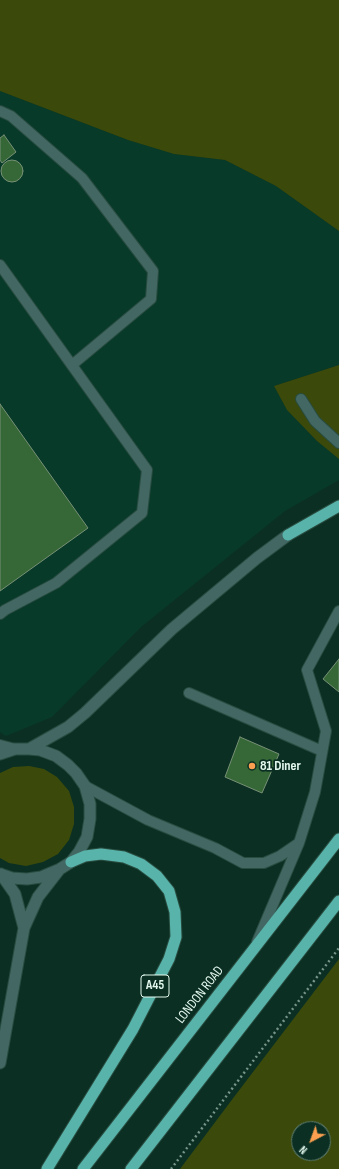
<!DOCTYPE html>
<html>
<head>
<meta charset="utf-8">
<style>
  body { margin:0 }
  #map { position:relative; width:339px; height:1169px; overflow:hidden; background:#0b3023; font-family:"Sofia Sans Condensed",sans-serif }
  canvas { display:block }
  .north { position:absolute; left:291px; top:1121px; width:40px; height:40px; box-sizing:border-box; background:#0b3023; border:1px solid #628075; border-radius:50%; rotate:221deg; font-size:11px; font-weight:700; line-height:16px; text-align:center; color:#e4f8ef }
  .north::after { content:''; display:block; margin:auto; width:14px; height:18px; background:#fa9f4f; clip-path:polygon(50% 0,100% 100%,50% 72%,0 100%) }
</style>
</head>
<body>
<div id="map">
<canvas width="339" height="1169"></canvas>
<div class="north">N</div>
</div>
<script>
const context = document.querySelector('canvas').getContext('2d');
context.lineJoin = 'round';
function fillPath(path, color) {
  context.fillStyle = color;
  context.fill(path, 'evenodd');
}
function shape(rows) {
  const path = new Path2D();
  for (const r of rows) {
    if (r.length === 3) {
      path.moveTo(r[0] + r[2], r[1]);
      path.arc(r[0], r[1], r[2], 0, 2 * Math.PI);
      continue;
    }
    path.moveTo(r[0], r[1]);
    for (let i = 2; i < r.length; i += 2) path.lineTo(r[i], r[i + 1]);
  }
  return path;
}
function strokePath(path, color, width, dash) {
  context.strokeStyle = color;
  context.lineWidth = width;
  context.lineCap = dash ? 'butt' : 'round';
  context.setLineDash(dash || []);
  context.stroke(path);
}
function label(font, color, halo, rows, align = 'center') {
  context.font = font + ' "Sofia Sans Condensed",sans-serif';
  context.lineWidth = 3.5;
  context.setLineDash([]);
  context.textBaseline = 'middle';
  context.strokeStyle = halo;
  context.fillStyle = color;
  for (const [text, x, y, turn = 0] of rows) {
    context.save();
    context.translate(x, y);
    context.rotate((+turn || 0) * Math.PI / 180);
    context.textAlign = isNaN(turn) ? turn : align;
    if (halo) context.strokeText(text, 0, 0);
    context.fillText(text, 0, 0);
    context.restore();
  }
}
fillPath(shape([
  [0,91,128,140,174,154,225,160,276,186,339,231,339,365,274,386,287,410,317,441,339,459,339,480,285,511,141,627,52,717,6,736,0,732]
]), '#083a29');
fillPath(shape([
  [0,0,339,0,339,231,276,186,225,160,174,154,128,140,0,91],
  [339,365,339,459,317,441,287,410,274,386],
  [29,766,44,769,57,777,69,791,74,807,74,824,69,840,58,854,43,862,26,866,9,863,0,858,0,773,13,767],
  [339,959,339,1169,180,1169,234,1097],
  [299,1129,323,1129,323,1153,299,1153]
]), '#3b4a0b');
const building = shape([
  [4,135,16,152,2,163,0,160,0,138,4,135],
  [12,171,11],
  [0,404,88,528,0,591,0,404],
  [339,659,339,692,323,679,339,659],
  [240,737,279,754,262,793,225,777,240,737]
]);
fillPath(building, '#356836');
strokePath(building, '#779076', 1);
const service = shape([
  [0,111,11,116,82,178,153,271,151,299,72,365],
  [0,265,147,470,142,513,56,583,5,610,0,614],
  [301,399,315,421,339,443],
  [189,693,322,751],
  [0,745,15,749],
  [85,786,148,820,215,848,243,863,264,863,280,856,299,843],
  [257,942,299,843,315,792,326,731,307,670,339,611]
]);
const tertiary = shape([
  [29,749,68,727,85,713,172,629,257,558,288,535],
  [0,754,15,749,29,749,40,750,56,756,68,765,76,773,85,786,90,804,90,819,87,837,79,852,71,862,60,869,41,877,27,879,12,878,0,874],
  [1,874,15,894,24,928],
  [0,1063,24,928,38,897,59,870]
]);
const trunk = shape([
  [288,535,339,506],
  [47,1169,133,1029,169,959,176,937,175,912,169,891,157,876,141,864,124,857,101,854,85,856,71,862],
  [83,1169,339,839],
  [131,1169,339,901]
]);
strokePath(service, '#294c40', 12);
strokePath(tertiary, '#294c40', 13);
strokePath(trunk, '#294c40', 13);
strokePath(shape([
  [171,1169,339,948]
]), '#779489', 2.5, [2, 3]);
strokePath(service, '#436864', 10);
strokePath(tertiary, '#436864', 11);
strokePath(trunk, '#58b4aa', 11);
for (const [x, y, r, color] of [
  [252,766,4,"#fa9f4f"]
]) {
  const dot = new Path2D();
  dot.arc(x, y, r, 0, 2 * Math.PI);
  context.fillStyle = color;
  context.fill(dot);
  strokePath(dot, '#0b3023', 1.5);
}
for (const [x, y, w] of [
  [155,986,28]
]) {
  const box = new Path2D();
  box.roundRect(x - w / 2, y - 11, w, 22, 3);
  context.fillStyle = '#0b3023';
  context.fill(box);
  strokePath(box, '#e4f8ef', 1);
}
label('bold 13px', '#e4f8ef', null, [
  ["A45",155,986]
]);
label('bold 14px', '#e4f8ef', '#0b3023', [
  ["81 Diner",260,766]
], 'left');
label('14px', '#e4f8ef', '#0b3023', [
  ["LONDON ROAD",200,995,-52]
]);
</script>
</body>
</html>
